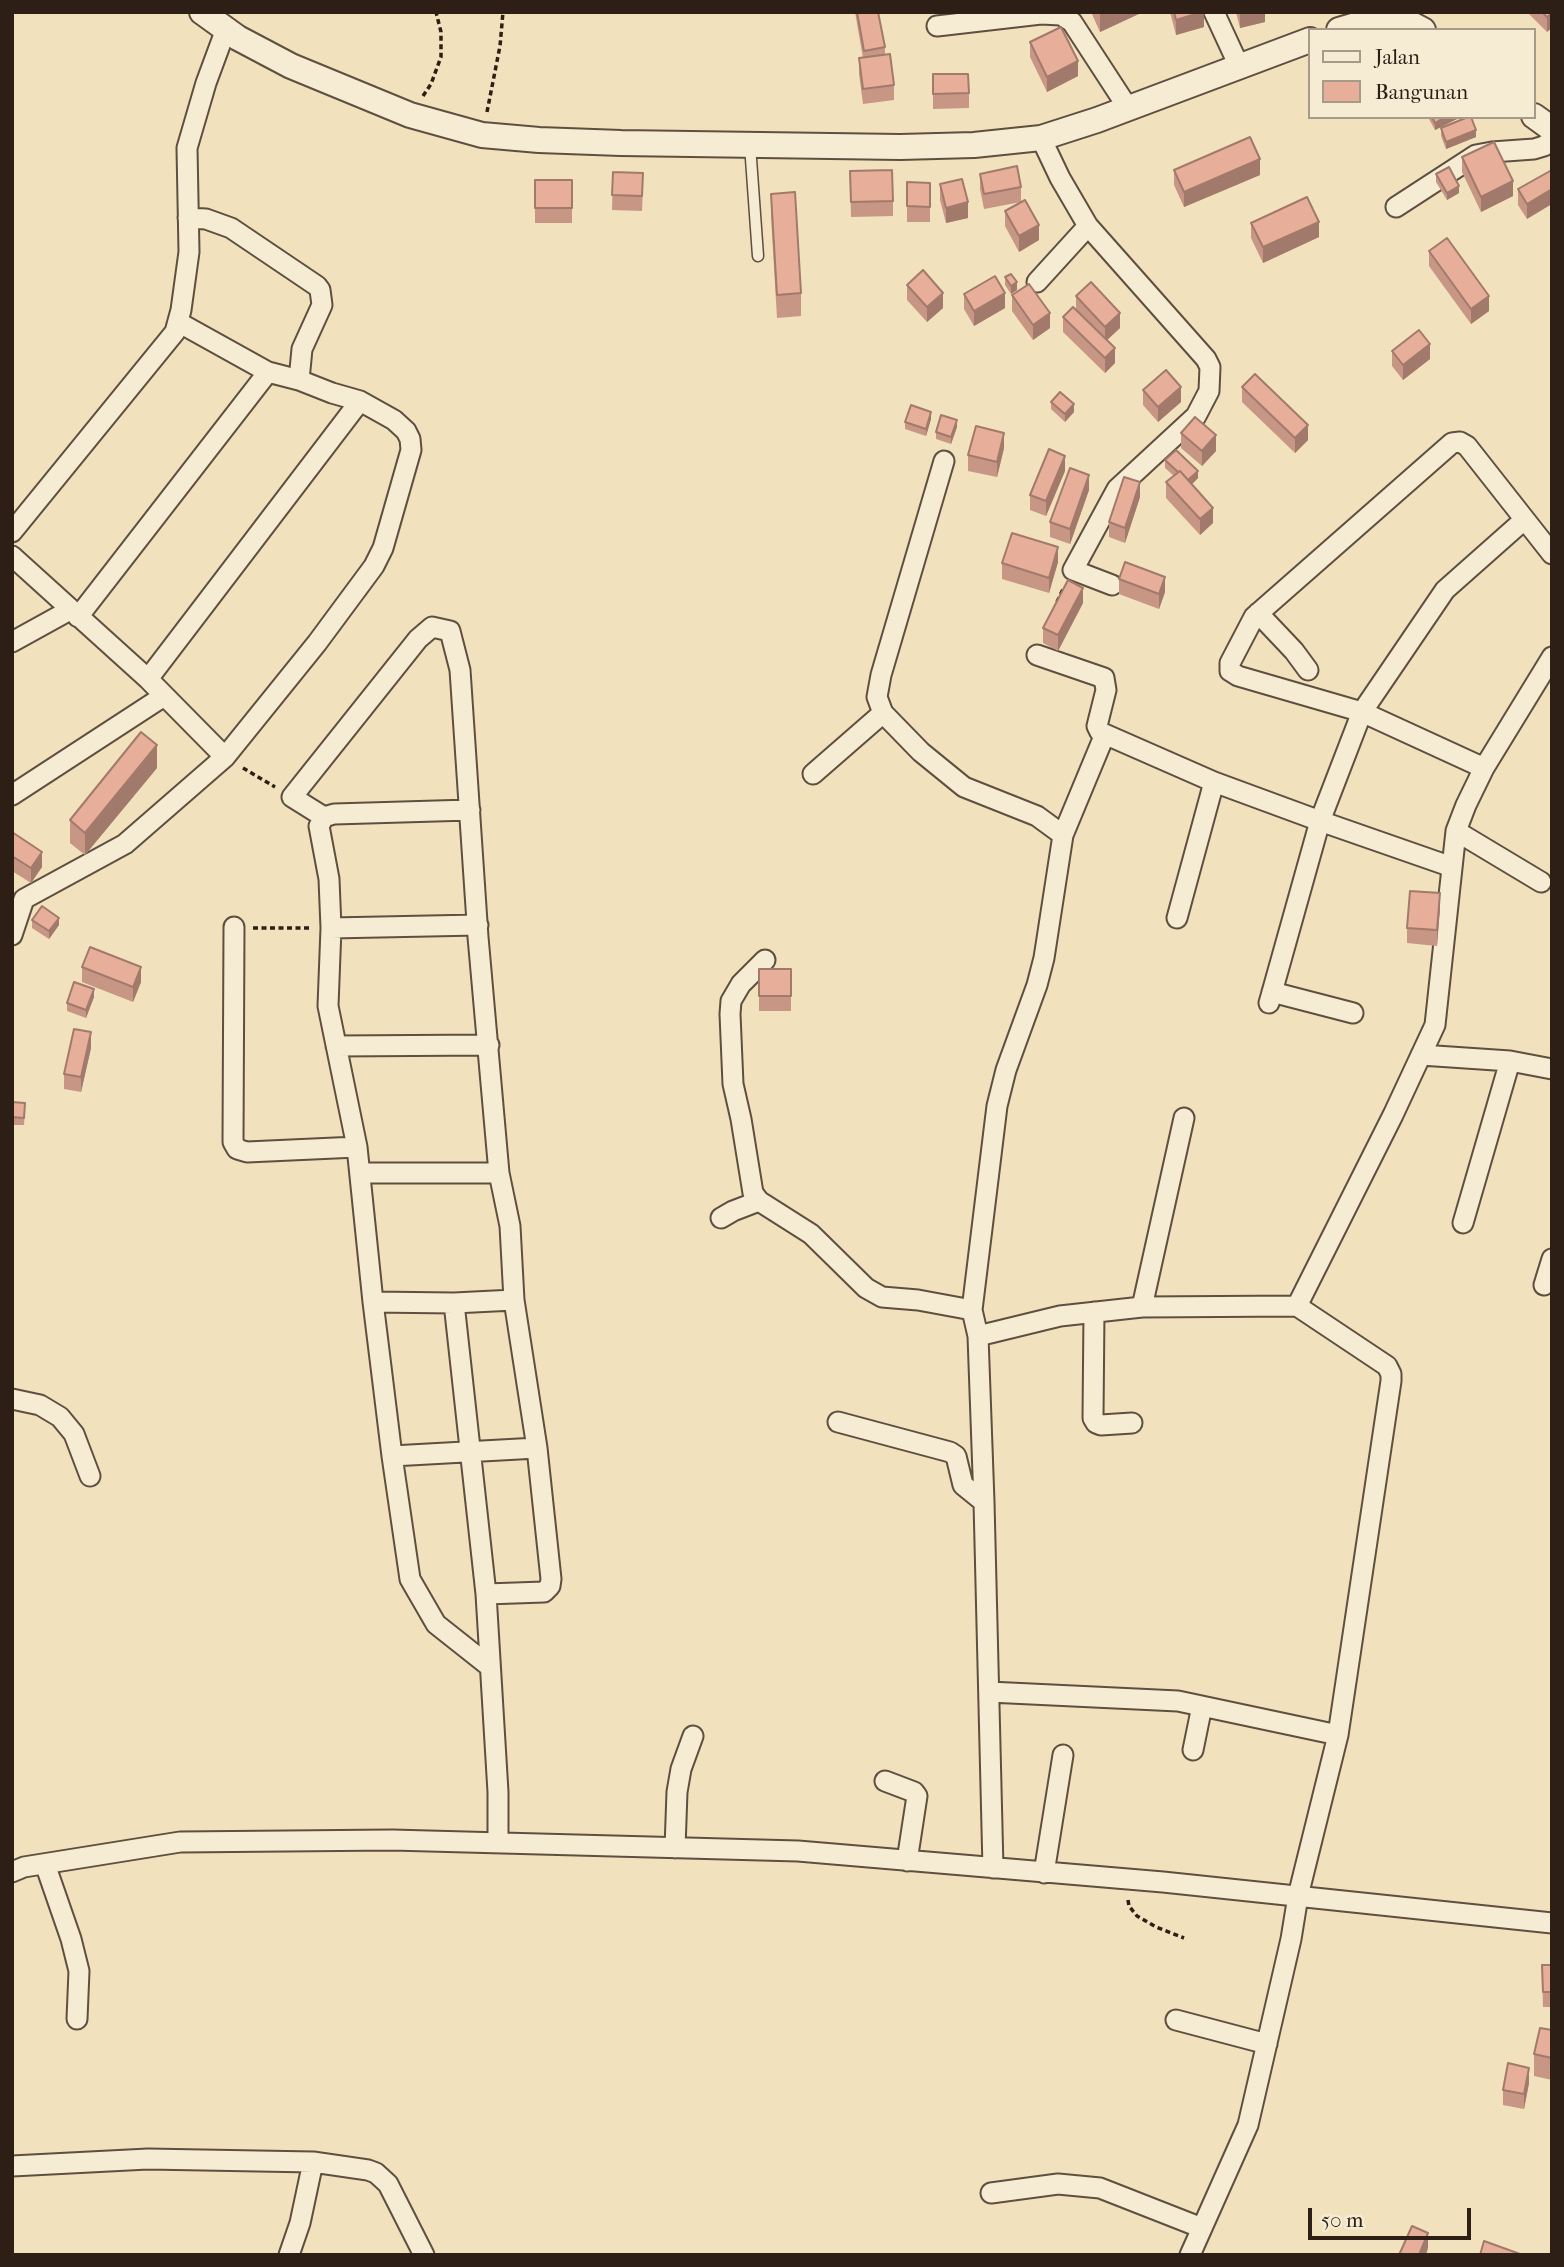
<!DOCTYPE html>
<html>
<head>
<meta charset="utf-8">
<style>
  body { margin:0 }
  #map { position:relative; width:1564px; height:2267px; overflow:hidden; background:#f1e1bd; font-family:"IM FELL French Canon",serif }
  canvas { display:block }
  .frame { position:absolute; inset:0; border:14px solid #2d1e16; pointer-events:none }
  .legend { position:absolute; left:1308px; top:28px; width:228px; height:91px; box-sizing:border-box; background:#f6ecd4; border:2px solid #a69a88; margin:0; padding:9px 12px; list-style:none; font-size:21px; color:#2d1e16 }
  .legend li { display:flex; align-items:center; gap:14px; height:35px }
  .legend b { width:35px; border:2px solid #a69a88 }
  .scale { position:absolute; left:1308px; top:2208px; width:163px; height:32px; box-sizing:border-box; border:4px solid #2d1e16; border-top:0; padding-left:9px; font-size:21px; line-height:24px; white-space:nowrap; color:#2d1e16; -webkit-text-stroke:5px #f6ecd4; paint-order:stroke }
</style>
</head>
<body>
<div id="map">
<canvas width="1564" height="2267"></canvas>
<div class="frame"></div>
<ul class="legend">
<li><b style="height:9px;background:#f6ecd4"></b>Jalan</li>
<li><b style="height:19px;background:#e7af9a"></b>Bangunan</li>
</ul>
<div class="scale">50 m</div>
</div>
<script>
const context = document.querySelector('canvas').getContext('2d');
context.lineJoin = 'round';
function shape(rows) {
  const path = new Path2D();
  for (const r of rows) {
    path.moveTo(r[0], r[1]);
    for (let i = 2; i < r.length; i += 2) path.lineTo(r[i], r[i + 1]);
  }
  return path;
}
function strokePath(path, color, width, dash) {
  context.strokeStyle = color;
  context.lineWidth = width;
  context.lineCap = dash ? 'butt' : 'round';
  context.setLineDash(dash || []);
  context.stroke(path);
}
function fillPath(path, color) {
  context.fillStyle = color;
  context.fill(path, 'evenodd');
}
const service = shape([
  [750,145,758,256]
]);
const minor = shape([
  [1214,12,1239,66],
  [937,26,1041,14,1061,15,1072,22,1128,108],
  [1041,138,1060,178,1088,226,1206,359,1210,367,1209,391,1196,416,1117,489,1073,570,1112,585],
  [1396,207,1476,155,1492,152,1534,149,1544,146,1552,140],
  [1037,282,1088,226],
  [178,322,268,372,299,380],
  [944,461,881,675,877,697,883,713,921,752,964,787,1037,816,1063,835,1044,958,1037,985,1006,1070,997,1106,972,1310,978,1336,984,1502,993,1868],
  [12,532,175,332,181,310,189,252,187,148,206,83,226,29],
  [12,556,148,679,225,757],
  [1258,613,1294,651,1308,670],
  [78,617,268,372],
  [12,642,70,610],
  [1037,655,1104,678,1106,690,1097,726,1100,732,1214,782],
  [148,679,360,401],
  [1484,768,1362,712,1238,676,1230,671,1230,663,1254,617,1452,443,1460,442,1467,446,1552,554],
  [813,774,883,713],
  [12,795,164,696],
  [324,817,292,797,418,639,432,627,450,631,460,670,478,937,499,1173,360,1173],
  [1456,831,1541,882],
  [1063,835,1105,734],
  [1177,918,1214,782,1320,821,1452,867],
  [234,927,233,1142,237,1149,247,1152,357,1147,373,1302],
  [331,928,478,925],
  [12,935,24,899,125,844,225,757,317,643,374,566,383,548,411,450,410,439,406,431,394,420,360,401,332,393,299,380,302,349,322,305,320,290,317,286,231,228,206,219,188,218],
  [765,960,741,984,731,1001,730,1014,733,1084,741,1119,753,1193,759,1201,811,1234,866,1288,882,1297,918,1300,972,1310],
  [1272,992,1353,1013],
  [1269,1003,1320,821,1362,712,1445,590,1524,520],
  [336,1046,489,1045],
  [1421,1055,1510,1061,1552,1069],
  [357,1147,328,1006,331,928,329,879,319,826,324,817,334,814,470,810],
  [499,1173,510,1226,514,1300],
  [721,1218,733,1211,759,1201],
  [1463,1223,1510,1061],
  [1544,1285,1552,1259],
  [454,1303,486,1594,498,1792,498,1843],
  [1142,1307,1184,1118],
  [1094,1312,1093,1418,1096,1423,1101,1425,1132,1423],
  [978,1336,1060,1316,1142,1307,1297,1306,1393,1115,1435,1025,1456,831,1466,805,1484,768,1552,657],
  [12,1399,40,1405,60,1417,74,1434,90,1476],
  [838,1422,950,1452,956,1456,963,1485,984,1502],
  [392,1456,537,1448],
  [486,1594,544,1592,550,1586,551,1579,537,1448,514,1300,454,1303,373,1302,392,1456,410,1579,436,1624,489,1666],
  [989,1692,1178,1701,1338,1735],
  [1193,1750,1202,1706],
  [885,1781,914,1792,917,1796,907,1861],
  [675,1848,677,1792,681,1769,693,1736],
  [45,1864,71,1939,79,1971,77,2019],
  [12,1872,24,1867,180,1842,392,1840,798,1851,1163,1882,1552,1923],
  [1044,1873,1063,1755],
  [1176,2020,1267,2044],
  [12,2166,148,2159,313,2162,368,2170,376,2173,388,2184,424,2255],
  [991,2193,1058,2184,1100,2188,1202,2228],
  [289,2255,300,2223,313,2162],
  [1190,2255,1248,2125,1291,1939,1298,1896,1338,1735,1391,1381,1391,1374,1387,1366,1297,1306]
]);
const tertiary = shape([
  [202,12,238,38,291,66,410,115,482,135,539,140,621,143,900,147,974,145,1041,138,1097,120,1310,40],
  [1339,30,1376,19,1392,19,1406,21,1423,30],
  [1534,116,1552,129]
]);
strokePath(service, '#5e4f40', 13);
strokePath(minor, '#5e4f40', 23);
strokePath(tertiary, '#5e4f40', 28);
strokePath(shape([
  [423,96,431,84,441,57,441,32,436,12],
  [487,112,500,46,503,12],
  [1057,602,1064,587],
  [243,768,275,787],
  [253,928,312,928],
  [1128,1900,1129,1906,1137,1916,1156,1927,1184,1938]
]), '#2d1e16', 3.5, [5, 3.5]);
strokePath(service, '#f6ecd4', 10);
strokePath(minor, '#f6ecd4', 19);
strokePath(tertiary, '#f6ecd4', 24);
fillPath(shape([
  [855,12,878,12,885,47,885,55,894,85,894,100,863,104,859,74,859,58,863,58],
  [1091,12,1143,12,1100,32],
  [1170,12,1204,12,1204,27,1176,35],
  [1236,12,1265,12,1265,22,1240,28],
  [1527,12,1552,12,1547,32],
  [1030,42,1078,76,1047,92,1030,57],
  [933,74,969,93,969,108,933,109],
  [1428,117,1459,117,1459,118,1435,130],
  [1441,128,1476,137,1446,149,1441,136],
  [1462,157,1513,196,1481,212,1462,172],
  [1174,170,1260,175,1184,207,1174,185],
  [850,171,893,201,893,216,851,217],
  [613,172,643,188,642,211,612,210],
  [980,174,1021,187,1021,202,1039,240,1019,252,1005,226,1005,211,1021,202,984,209,980,189],
  [1436,174,1459,193,1447,200,1436,182],
  [1552,174,1527,219,1518,205,1518,189],
  [535,180,572,180,572,223,535,223],
  [907,182,930,183,930,222,907,222],
  [940,184,968,218,946,223,940,200],
  [771,194,801,293,801,316,777,318,771,216],
  [1251,223,1319,237,1263,263,1251,238],
  [1429,251,1489,311,1471,324,1429,266],
  [1005,277,1017,290,1011,294,1005,285],
  [907,285,943,308,927,322,907,300],
  [964,294,1005,308,974,326,964,309],
  [1012,295,1050,328,1033,340,1012,311],
  [1076,296,1120,328,1107,340,1115,363,1105,373,1063,332,1063,317,1076,311],
  [1392,351,1430,359,1403,380,1392,366],
  [1242,387,1308,440,1295,453,1242,402],
  [1143,390,1181,402,1158,422,1143,405],
  [1051,402,1074,412,1065,422,1051,409],
  [931,419,926,436,905,429,905,422],
  [957,427,951,444,936,439,936,432],
  [1181,433,1216,451,1202,466,1181,448],
  [1004,448,997,477,968,471,968,455],
  [1165,460,1198,478,1192,484,1213,523,1200,535,1166,498,1166,482,1174,476,1165,468],
  [1065,471,1046,516,1030,510,1030,495],
  [1089,490,1070,544,1050,537,1050,522],
  [1140,497,1125,543,1109,537,1109,522],
  [1058,562,1049,593,1002,579,1002,563],
  [1119,579,1165,592,1159,609,1119,594],
  [1083,603,1058,651,1043,643,1043,628],
  [157,768,85,855,70,843,70,820],
  [12,832,42,867,31,883,12,871],
  [1440,908,1437,946,1407,943,1407,928],
  [32,920,59,925,49,939,32,928],
  [82,967,141,982,133,1002,82,982],
  [759,969,791,969,791,1011,759,1011],
  [94,997,86,1018,67,1011,67,1003],
  [91,1048,81,1092,64,1089,64,1074],
  [12,1102,25,1110,24,1125,12,1125],
  [1542,1965,1552,1965,1552,2007,1543,2007],
  [1552,2030,1552,2080,1534,2076,1534,2054],
  [1529,2083,1524,2109,1503,2105,1503,2090]
]), '#c79684');
fillPath(shape([
  [1100,12,1143,12,1100,32],
  [1204,12,1204,27,1176,35,1176,20],
  [1243,12,1265,12,1265,22,1240,28,1240,13],
  [1552,13,1552,28,1547,32,1547,17],
  [1078,61,1078,76,1047,92,1047,77],
  [1445,117,1459,118,1435,130,1435,123],
  [1476,130,1476,137,1446,149,1446,142],
  [1260,159,1260,175,1184,207,1184,192],
  [1513,181,1513,196,1481,212,1481,197],
  [1459,186,1459,193,1447,200,1447,193],
  [1552,189,1552,204,1527,219,1527,204],
  [968,202,968,218,946,223,946,208],
  [1319,222,1319,237,1263,263,1263,247],
  [1039,225,1039,240,1019,252,1019,236],
  [1017,282,1017,290,1011,294,1011,286],
  [943,293,943,308,927,322,927,307],
  [1005,293,1005,308,974,326,974,311],
  [1489,296,1489,311,1471,324,1471,309],
  [1050,313,1050,328,1033,340,1033,325],
  [1120,313,1120,328,1105,342,1105,327],
  [1430,344,1430,359,1403,380,1403,365],
  [1115,348,1115,363,1105,373,1105,358],
  [1181,387,1181,402,1158,422,1158,407],
  [1074,404,1074,412,1065,422,1065,414],
  [931,412,931,419,926,436,926,429],
  [957,420,957,427,951,444,951,437],
  [1308,425,1308,440,1295,453,1295,438],
  [1004,433,1004,448,997,477,997,462],
  [1216,435,1216,451,1202,466,1202,451],
  [1065,456,1065,471,1046,516,1046,501],
  [1198,471,1198,478,1187,489,1187,481],
  [1089,475,1089,490,1070,544,1070,529],
  [1140,482,1140,497,1125,543,1125,528],
  [1213,508,1213,523,1200,535,1200,519],
  [1058,547,1058,562,1049,593,1049,578],
  [1165,577,1165,592,1159,609,1159,594],
  [1083,588,1083,603,1058,651,1058,635],
  [157,745,157,768,85,855,85,833],
  [42,852,42,867,31,883,31,868],
  [1440,893,1440,908,1437,946,1437,930],
  [59,918,59,925,49,939,49,931],
  [141,967,141,982,133,1002,133,987],
  [94,989,94,997,86,1018,86,1010],
  [91,1032,91,1048,81,1092,81,1077],
  [1529,2068,1529,2083,1524,2109,1524,2094],
  [1428,2233,1428,2248,1426,2255,1419,2255]
]), '#a27a6c');
const building = shape([
  [857,12,878,12,885,47,864,51,857,12],
  [1174,12,1202,12,1176,20,1174,12],
  [1542,12,1552,12,1552,13,1547,17,1542,12],
  [1061,27,1078,61,1047,77,1030,42,1061,27],
  [890,54,894,85,863,89,859,58,890,54],
  [933,74,968,74,969,93,933,94,933,74],
  [1432,117,1445,117,1435,123,1432,117],
  [1468,117,1471,117,1476,130,1446,142,1441,128,1468,117],
  [1250,137,1260,159,1184,192,1174,170,1250,137],
  [1494,142,1513,181,1481,197,1462,157,1494,142],
  [1017,166,1021,187,984,194,980,174,1017,166],
  [1449,167,1459,186,1447,193,1436,174,1449,167],
  [892,170,893,201,851,202,850,171,892,170],
  [1550,171,1552,174,1552,189,1527,204,1518,189,1550,171],
  [613,172,643,173,642,196,612,195,613,172],
  [962,179,968,202,946,208,940,184,962,179],
  [535,180,572,180,572,208,535,208,535,180],
  [907,182,930,183,930,207,907,206,907,182],
  [795,192,801,293,777,295,771,194,795,192],
  [1307,197,1319,222,1263,247,1251,223,1307,197],
  [1025,200,1039,225,1019,236,1005,211,1025,200],
  [1447,238,1489,296,1471,309,1429,251,1447,238],
  [923,270,943,293,927,307,907,285,923,270],
  [1011,274,1017,282,1011,286,1005,277,1011,274],
  [995,276,1005,293,974,311,964,294,995,276],
  [1091,282,1120,313,1105,327,1076,296,1091,282],
  [1029,284,1050,313,1033,325,1012,295,1029,284],
  [1073,307,1115,348,1105,358,1063,317,1073,307],
  [1419,330,1430,344,1403,365,1392,351,1419,330],
  [1166,370,1181,387,1158,407,1143,390,1166,370],
  [1255,374,1308,425,1295,438,1242,387,1255,374],
  [1060,392,1074,404,1065,414,1051,402,1060,392],
  [911,405,931,412,926,429,905,422,911,405],
  [941,415,957,420,951,437,936,432,941,415],
  [1195,417,1216,435,1202,451,1181,433,1195,417],
  [976,426,1004,433,997,462,968,455,976,426],
  [1049,449,1065,456,1046,501,1030,495,1049,449],
  [1176,450,1198,471,1188,480,1180,471,1178,472,1165,460,1176,450],
  [1070,468,1089,475,1070,529,1050,522,1070,468],
  [1180,471,1213,508,1200,519,1166,482,1180,471],
  [1124,477,1140,482,1125,528,1109,522,1124,477],
  [1012,533,1058,547,1049,578,1002,563,1012,533],
  [1125,562,1165,577,1159,594,1119,579,1125,562],
  [1068,580,1083,588,1058,635,1043,628,1068,580],
  [141,732,157,745,85,833,70,820,141,732],
  [12,832,42,852,31,868,12,856,12,832],
  [1410,891,1440,893,1437,930,1407,928,1410,891],
  [42,906,59,918,49,931,32,920,42,906],
  [90,947,141,967,133,987,82,967,90,947],
  [759,969,791,969,791,996,759,996,759,969],
  [74,982,94,989,86,1010,67,1003,74,982],
  [74,1029,91,1032,81,1077,64,1074,74,1029],
  [12,1102,25,1103,24,1118,12,1117,12,1102],
  [1542,1965,1552,1965,1552,1992,1543,1992,1542,1965],
  [1540,2028,1552,2030,1552,2058,1534,2054,1540,2028],
  [1508,2063,1529,2068,1524,2094,1503,2090,1508,2063],
  [1412,2226,1428,2233,1419,2255,1399,2255,1412,2226],
  [1484,2241,1520,2254,1520,2255,1480,2255,1484,2241]
]);
fillPath(building, '#e7af9a');
strokePath(building, '#a27a6c', 2);
</script>
</body>
</html>
